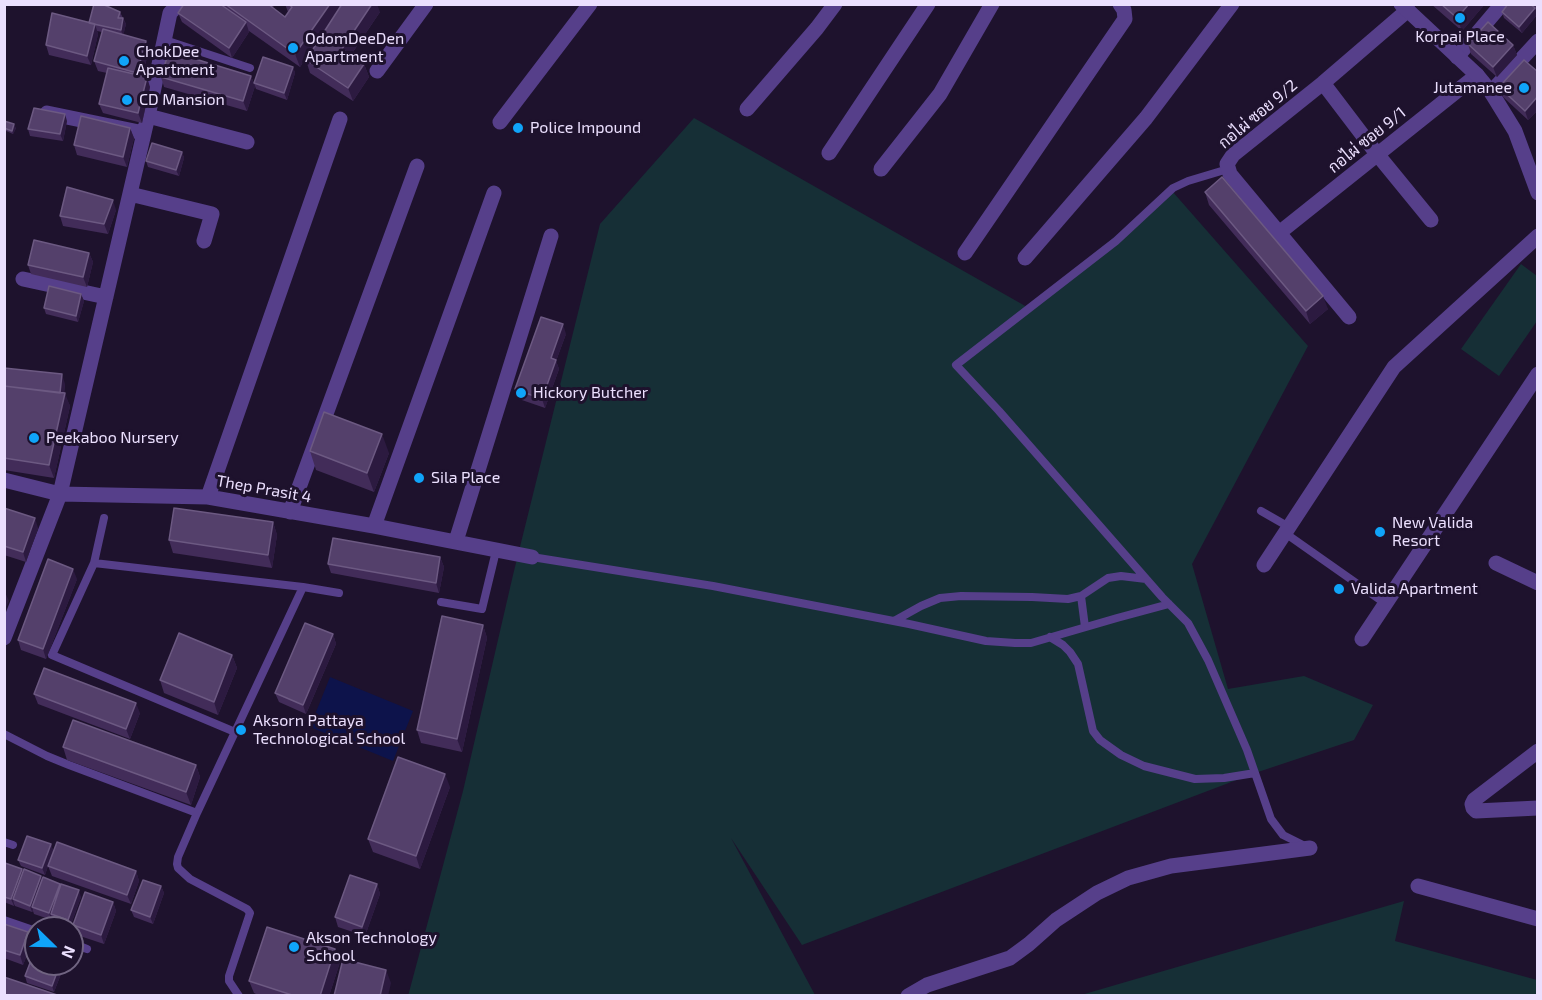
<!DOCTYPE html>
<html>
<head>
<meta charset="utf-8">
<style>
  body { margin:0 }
  #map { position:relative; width:1542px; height:1000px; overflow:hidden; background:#1e122d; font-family:"Exo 2",sans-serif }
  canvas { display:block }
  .frame { position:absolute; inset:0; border:6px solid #ebdffe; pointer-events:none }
  .north { position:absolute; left:24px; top:916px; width:60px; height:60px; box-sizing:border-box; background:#1e122d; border:2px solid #706481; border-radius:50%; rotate:113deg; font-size:16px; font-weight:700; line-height:24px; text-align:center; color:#ebdffe }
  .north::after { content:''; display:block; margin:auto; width:21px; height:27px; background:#10a4f9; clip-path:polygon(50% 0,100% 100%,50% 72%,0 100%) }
</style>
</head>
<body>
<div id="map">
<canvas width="1542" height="1000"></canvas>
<div class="frame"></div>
<div class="north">N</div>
</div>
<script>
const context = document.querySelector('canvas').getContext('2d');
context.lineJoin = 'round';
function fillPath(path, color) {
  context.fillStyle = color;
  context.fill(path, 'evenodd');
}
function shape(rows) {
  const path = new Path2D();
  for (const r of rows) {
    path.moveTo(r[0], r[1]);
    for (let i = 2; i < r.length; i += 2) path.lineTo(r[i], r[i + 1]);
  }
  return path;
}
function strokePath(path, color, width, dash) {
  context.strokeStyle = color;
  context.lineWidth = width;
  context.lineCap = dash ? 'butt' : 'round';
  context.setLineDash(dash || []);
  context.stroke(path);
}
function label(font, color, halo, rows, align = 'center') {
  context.font = font + ' "Exo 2",Sarabun,sans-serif';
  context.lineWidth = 6;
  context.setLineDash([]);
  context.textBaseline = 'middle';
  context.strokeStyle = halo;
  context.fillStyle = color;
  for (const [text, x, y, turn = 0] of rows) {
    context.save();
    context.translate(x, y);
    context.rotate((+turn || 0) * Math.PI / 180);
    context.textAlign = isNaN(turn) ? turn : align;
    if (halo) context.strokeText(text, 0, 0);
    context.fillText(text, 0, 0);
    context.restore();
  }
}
fillPath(shape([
  [694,118,1027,307,1172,191,1308,346,1192,564,1228,689,1304,676,1373,705,1354,740,1255,773,802,945,731,838,815,995,408,996,463,791,513,575,600,224],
  [1521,264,1537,276,1537,321,1499,376,1461,349],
  [1404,901,1395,941,1537,980,1537,995,1081,995]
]), '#162f36');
fillPath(shape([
  [330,677,413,711,393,761,310,727]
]), '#0d134b');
strokePath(shape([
  [165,40,250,68],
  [1228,169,1188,181,1173,188,1116,241,956,365,999,411,1162,597,1188,623,1208,660,1247,750,1271,819,1283,835,1303,845],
  [1261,511,1289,527],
  [1285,533,1386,604],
  [532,557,713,586,909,624,986,641,1015,643,1031,643,1117,618,1169,604],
  [94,563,104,518],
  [1081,596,1085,627],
  [441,602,482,609,496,551],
  [894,621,921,606,940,598,961,596,1032,597,1068,599,1081,596,1108,578,1121,576,1146,579],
  [1050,637,1063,645,1070,652,1078,664,1093,731,1100,740,1121,755,1144,766,1195,779,1224,778,1255,773],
  [235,732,52,655,94,563,303,587],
  [4,734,47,756,69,765,197,813],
  [4,842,13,845],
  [4,920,36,931],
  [72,943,87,949],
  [239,996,229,981,229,976,250,913,247,909,190,879,178,868,177,864,178,857,197,813,303,587,339,593]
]), '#563f8a', 8);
strokePath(shape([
  [1457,57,1502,4],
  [377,71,426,4],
  [1323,83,1377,154,1431,220],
  [1491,92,1538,41],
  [747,109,817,28,835,4],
  [47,113,144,133],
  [148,116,247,142],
  [500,122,590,4],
  [829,153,928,4],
  [881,169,940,94,992,4],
  [130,194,212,214,204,241],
  [1279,233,1477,75],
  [965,253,1125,19,1124,10,1120,4],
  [1025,258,1146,118,1232,4],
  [23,279,106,297],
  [1349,317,1230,174,1227,164,1233,155,1323,83,1408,10],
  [4,480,60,494,208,497,374,526,532,557],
  [208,497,340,119],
  [290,512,417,166],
  [374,526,494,193],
  [456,541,551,236],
  [1496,563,1538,583],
  [1264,565,1394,367,1538,236],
  [4,638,60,494,148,116,170,13,179,4],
  [1362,639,1538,374],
  [1538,751,1474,800,1472,804,1473,808,1476,811,1538,808],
  [1418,886,1538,919],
  [908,996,927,985,1010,958,1029,944,1056,920,1097,893,1128,878,1171,866,1310,848]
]), '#563f8a', 15);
strokePath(shape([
  [1401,4,1477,75,1491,92,1515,131,1538,193]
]), '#563f8a', 15);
fillPath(shape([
  [184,4,273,4,274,6,272,8,285,17,288,12,285,4,341,4,342,6,380,12,351,55,364,64,369,77,353,101,310,73,306,60,314,46,300,67,249,31,249,32,232,58,182,22,178,13],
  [1431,4,1485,4,1462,31],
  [1508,4,1538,4,1538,12,1535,10,1537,15,1522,33,1504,18,1502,12],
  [120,12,126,24,123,35,146,41,149,50,142,76,150,87,142,123,103,113,99,104,107,73,98,71,94,61,102,32,97,31,98,34,91,65,49,55,46,45,89,23],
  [1468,44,1513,45,1517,55,1497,77,1471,54],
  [293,67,295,73,287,100,256,89,254,83],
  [1538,72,1538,110,1528,120,1503,97,1499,87],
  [251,76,255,86,247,111,164,87,161,77],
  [4,121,16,128,13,134,4,130],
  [67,121,63,141,30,136,28,129],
  [130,128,134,138,127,167,77,155,74,145],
  [182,152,184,158,179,176,148,167,146,161],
  [1205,192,1328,309,1310,324,1209,205],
  [116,210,108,234,63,226,60,216],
  [89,253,93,262,87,287,31,274,28,265],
  [81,294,84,301,78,322,46,314,44,308],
  [566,334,556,361,559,369,545,408,519,399,515,389],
  [4,368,65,384,64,393,70,406,54,478,4,470],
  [310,451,389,453,374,492,316,470],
  [4,508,38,528,26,562,4,555],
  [273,522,277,535,272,568,173,553,169,540],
  [440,557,444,567,439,593,331,573,328,564],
  [77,579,46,659,21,650,18,640],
  [483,625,487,638,462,752,421,743,417,730],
  [333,634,336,644,306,714,279,702,275,693],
  [232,655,237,668,218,715,164,693,160,680],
  [34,694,140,713,130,739,38,704],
  [63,747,196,765,200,777,191,805,67,760],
  [450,787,420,869,373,852,368,839],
  [51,844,53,851,45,875,21,866,18,860],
  [5,863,23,871,61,886,81,897,70,927,53,921,52,919,52,920,34,914,33,911,32,912,15,906,14,904,14,906,4,902],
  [48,866,136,871,139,881,131,904,52,876],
  [377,884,380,894,365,936,338,927,335,917],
  [161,886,164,893,153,924,134,917,131,910],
  [113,902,116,911,104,944,77,935,73,925],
  [4,924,28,932,32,942,23,965,4,958],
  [335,949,340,962,329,996,260,996,254,993,249,981],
  [64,966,54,992,27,983,25,976]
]), '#422c59');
fillPath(shape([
  [330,4,341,4,342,7,300,67,295,54],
  [372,4,377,4,380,12,346,62,342,49],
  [1469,4,1485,4,1462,31,1457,18],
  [1535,8,1537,15,1522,33,1519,27],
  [123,18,126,24,123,37,121,30],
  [246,22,249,32,232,58,229,48],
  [95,24,98,34,91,65,87,56],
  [146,41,149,50,141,82,137,73],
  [1513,45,1517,55,1497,77,1493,67],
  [364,64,369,77,353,101,348,88],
  [293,67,295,73,287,100,284,93],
  [251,76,255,86,247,111,243,101],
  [147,77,150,87,142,123,138,113],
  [1538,96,1538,110,1528,120,1525,111],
  [65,114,67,121,63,141,60,134],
  [14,124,16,128,13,134,12,131],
  [130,128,134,138,127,167,123,157],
  [182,152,184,158,179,176,176,170],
  [113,200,116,210,108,234,104,224],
  [89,253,93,262,87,287,83,277],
  [81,294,84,301,78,322,76,316],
  [1323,296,1328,309,1310,324,1306,311],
  [563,324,566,334,556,361,559,369,545,408,542,399,551,358],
  [62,374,65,384,63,404,59,394],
  [65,393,70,406,54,478,49,465],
  [382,434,389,453,374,492,367,473],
  [35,518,38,528,26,562,23,552],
  [273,522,277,535,272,568,268,555],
  [440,557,444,567,439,593,436,583],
  [73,569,77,579,46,659,43,649],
  [4,590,9,601,4,611],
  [483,625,487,638,462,752,457,739],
  [333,634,336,644,306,714,303,705],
  [232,655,237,668,218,715,214,702],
  [136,703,140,713,130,739,126,729],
  [196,765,200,777,191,805,186,792],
  [445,774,450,787,420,869,416,856],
  [51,844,53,851,45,875,42,868],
  [22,869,24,876,13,899,14,904,14,906,11,899],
  [136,871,139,881,131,904,127,895],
  [41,876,43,882,32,907,33,910,32,912,30,906],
  [60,884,63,890,51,914,52,920,49,913],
  [377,884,380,894,365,936,362,927],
  [161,886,164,893,153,924,150,917],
  [79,890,81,897,70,927,68,920],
  [113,902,116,911,104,944,101,935],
  [28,932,32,942,23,965,20,955],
  [335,949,340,962,329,996,320,996],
  [60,964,63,964,64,966,54,992,52,986],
  [386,970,391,983,388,996,380,996]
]), '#2c1a40');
const building = shape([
  [94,4,102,4,120,12,118,18,123,18,121,30,89,23,94,4],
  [184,4,220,4,246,22,229,48,178,13,184,4],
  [225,4,268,4,285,17,292,7,288,4,330,4,295,54,225,4],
  [342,4,372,4,342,49,364,64,348,88,306,60,342,4],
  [1441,4,1469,4,1457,18,1441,4],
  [1508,4,1530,4,1535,8,1519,27,1502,12,1508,4],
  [52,13,95,24,87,56,46,45,52,13],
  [1488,22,1513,45,1493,67,1468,44,1488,22],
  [103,29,146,41,137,73,94,61,103,29],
  [169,51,251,76,243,101,161,77,169,51],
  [263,57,293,67,284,93,254,83,263,57],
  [1524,60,1538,72,1538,96,1525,111,1499,87,1524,60],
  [108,68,147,77,138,113,99,104,108,68],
  [34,108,65,114,60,134,28,129,34,108],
  [81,116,130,128,123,157,74,145,81,116],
  [4,121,14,124,12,131,4,128,4,121],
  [152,143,182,152,176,170,146,161,152,143],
  [1222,177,1323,296,1306,311,1205,192,1222,177],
  [67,187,113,200,104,224,60,216,67,187],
  [34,240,89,253,83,277,28,265,34,240],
  [49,286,81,294,76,316,44,308,49,286],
  [541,317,563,324,551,358,556,360,542,399,515,389,541,317],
  [4,368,62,374,60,393,4,386,4,368],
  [4,386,65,393,49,465,4,458,4,386],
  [324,412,382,434,367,473,310,451,324,412],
  [4,508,35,518,23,552,4,546,4,508],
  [174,508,273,522,268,555,169,540,174,508],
  [333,538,440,557,436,583,328,564,333,538],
  [48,559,73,569,43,649,18,640,48,559],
  [442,616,483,625,457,739,417,730,442,616],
  [305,623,333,634,303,705,275,693,305,623],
  [179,633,232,655,214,702,160,680,179,633],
  [44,668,136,703,126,729,34,694,44,668],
  [73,720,196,765,186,792,63,747,73,720],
  [398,757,445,774,416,856,368,839,398,757],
  [27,836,51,844,42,868,18,860,27,836],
  [57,842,136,871,127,895,48,866,57,842],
  [5,863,22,869,11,899,4,897,5,863],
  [24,869,41,876,30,906,13,899,24,869],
  [350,875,377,884,362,927,335,917,350,875],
  [43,877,60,884,49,913,32,907,43,877],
  [143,880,161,886,150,917,131,910,143,880],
  [61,884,79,890,68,920,51,914,61,884],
  [85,892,113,902,101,935,73,925,85,892],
  [4,924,28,932,20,955,4,950,4,924],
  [267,927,335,949,320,996,295,996,249,981,267,927],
  [35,950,36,950,36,964,60,964,52,986,25,976,35,950],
  [343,959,386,970,380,996,334,996,343,959],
  [4,977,60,996,4,996,4,977]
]);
fillPath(building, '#54406b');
strokePath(building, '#6c5982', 1.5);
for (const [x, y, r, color] of [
  [1460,18,6,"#10a4f9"],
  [293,48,6,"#10a4f9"],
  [124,61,6,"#10a4f9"],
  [1524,88,6,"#10a4f9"],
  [127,100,6,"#10a4f9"],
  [518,128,6,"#10a4f9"],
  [521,393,6,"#10a4f9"],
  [34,438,6,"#10a4f9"],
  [419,478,6,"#10a4f9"],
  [1380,532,6,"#10a4f9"],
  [1339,589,6,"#10a4f9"],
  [241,730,6,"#10a4f9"],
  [294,947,6,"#10a4f9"]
]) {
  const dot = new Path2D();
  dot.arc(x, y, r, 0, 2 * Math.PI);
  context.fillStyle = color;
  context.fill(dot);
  strokePath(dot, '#1e122d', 2);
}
label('16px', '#ebdffe', '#1e122d', [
  ["Korpai Place",1460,37,"center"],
  ["OdomDeeDen",305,39],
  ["Apartment",305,57],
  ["ChokDee",136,52],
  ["Apartment",136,70],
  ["Jutamanee",1512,88,"right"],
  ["CD Mansion",139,100],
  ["Police Impound",530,128],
  ["Hickory Butcher",533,393],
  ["Peekaboo Nursery",46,438],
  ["Sila Place",431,478],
  ["New Valida",1392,523],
  ["Resort",1392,541],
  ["Valida Apartment",1351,589],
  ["Aksorn Pattaya",253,721],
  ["Technological School",253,739],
  ["Akson Technology",306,938],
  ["School",306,956]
], 'left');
label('16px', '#ebdffe', '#1e122d', [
  ["กอไผ่ ซอย 9/2",1258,114,-40],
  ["กอไผ่ ซอย 9/1",1367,140,-39],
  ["Thep Prasit 4",264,489,10]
]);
</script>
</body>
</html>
